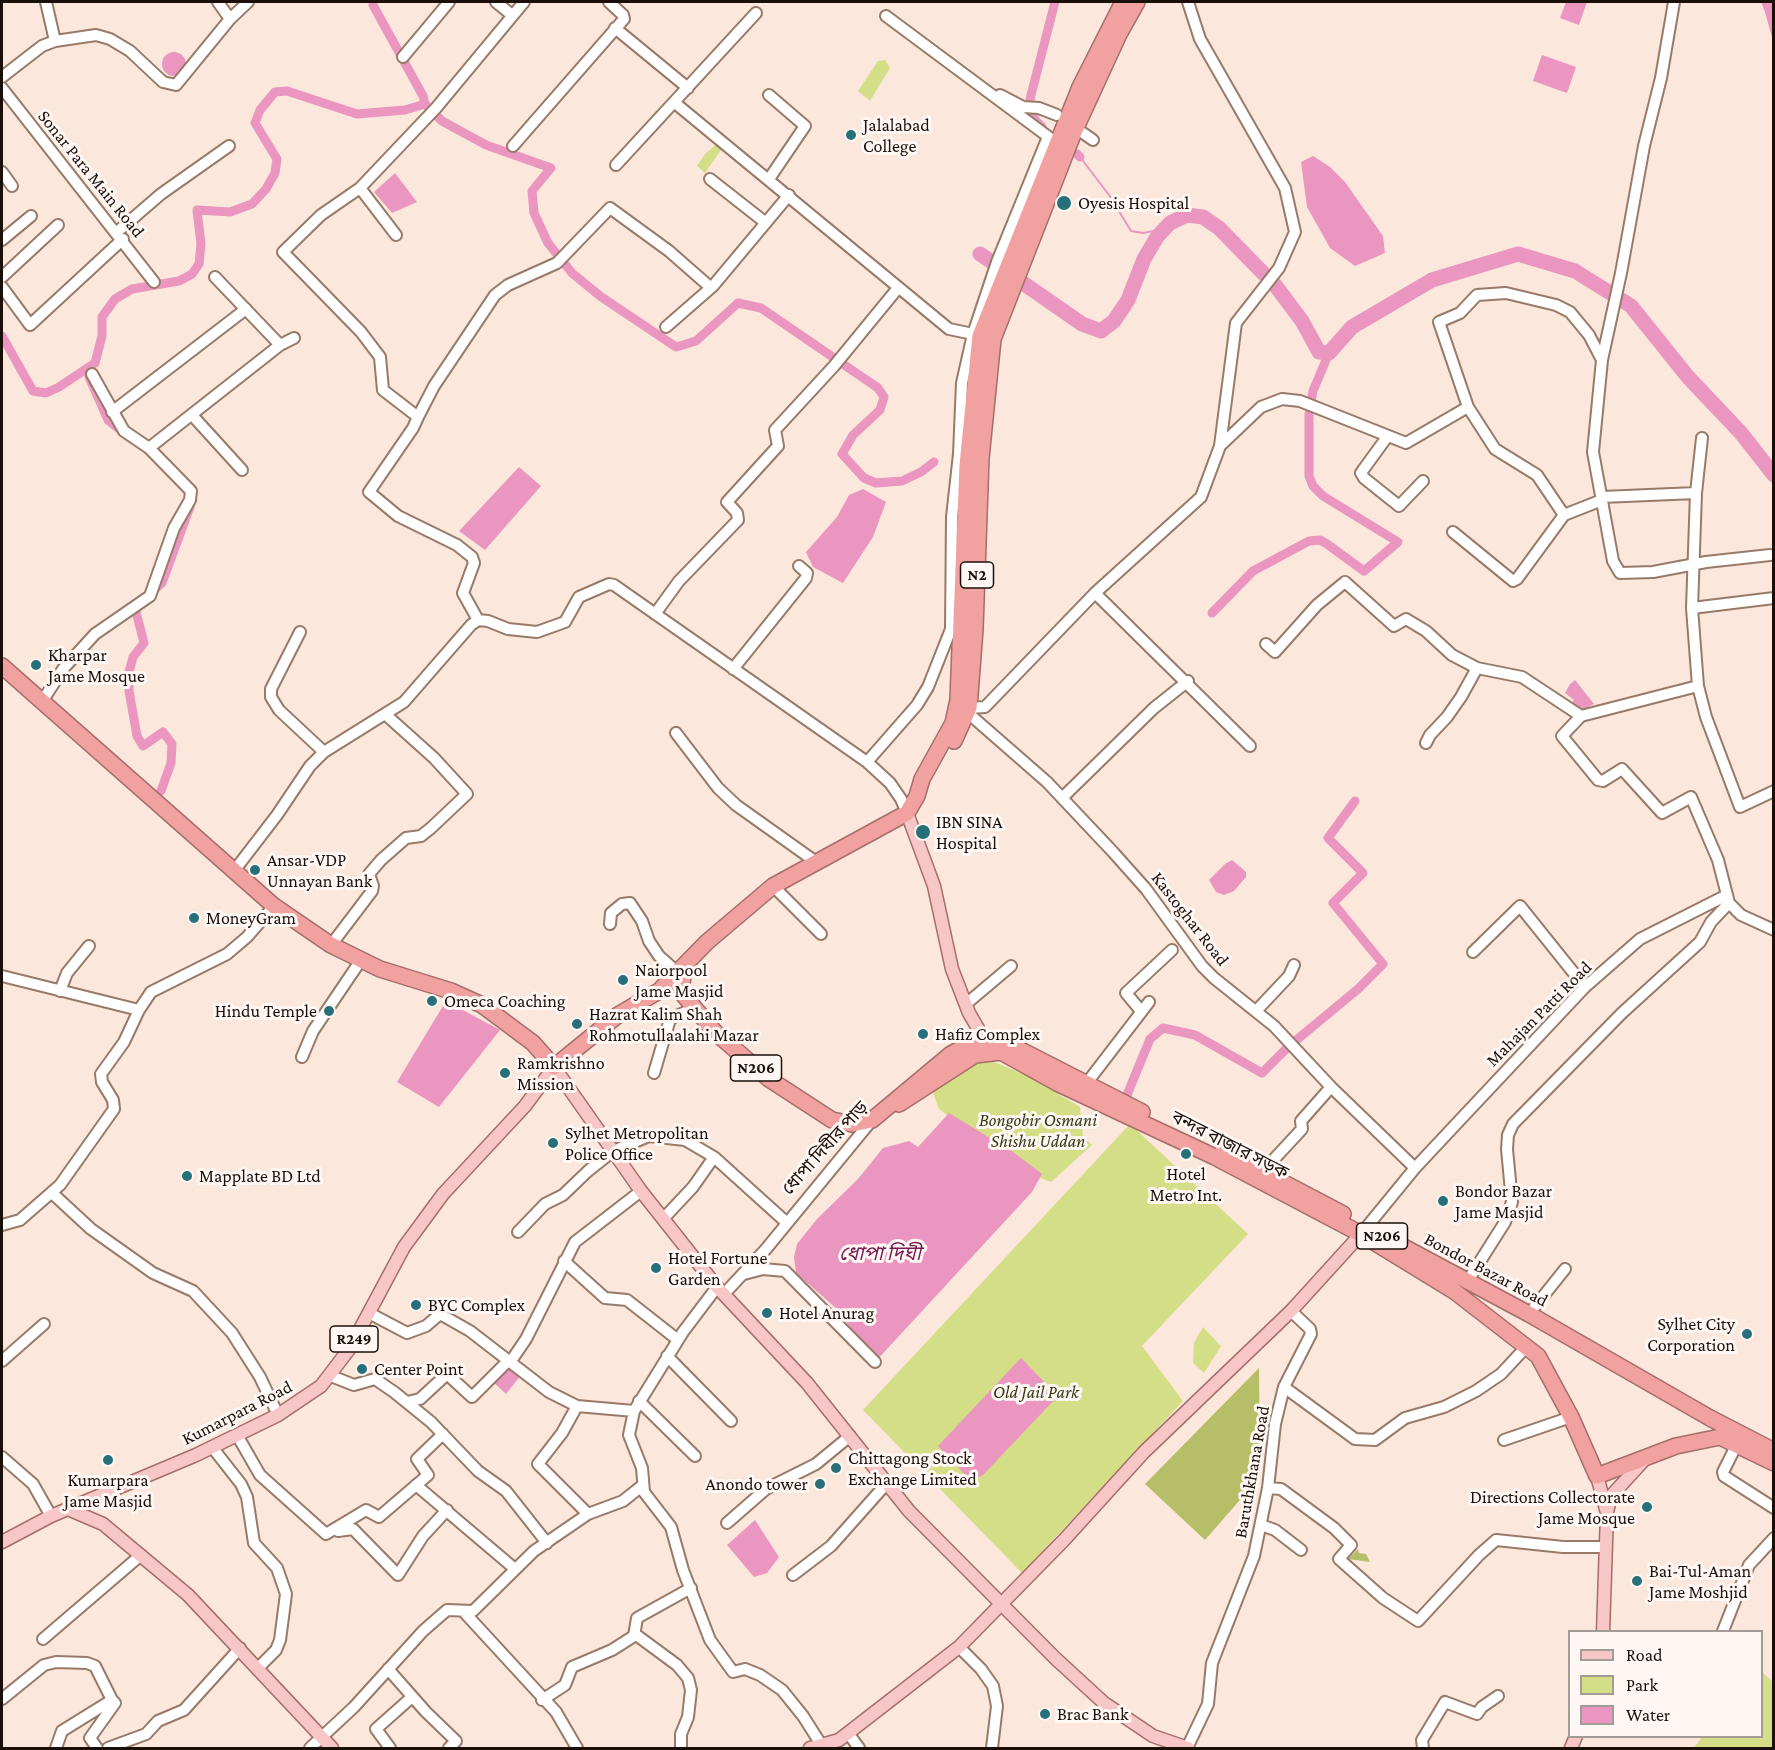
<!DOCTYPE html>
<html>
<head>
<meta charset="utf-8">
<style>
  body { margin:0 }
  #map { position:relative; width:1775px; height:1750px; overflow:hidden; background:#fbe7db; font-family:"Crimson Pro",serif }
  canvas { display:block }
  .frame { position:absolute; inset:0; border:3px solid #1b1009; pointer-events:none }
  .legend { position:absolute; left:1568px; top:1630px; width:195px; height:108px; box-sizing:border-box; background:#fef7f3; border:2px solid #a39b95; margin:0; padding:8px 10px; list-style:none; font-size:18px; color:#1b1009 }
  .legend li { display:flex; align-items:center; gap:12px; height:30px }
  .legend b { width:30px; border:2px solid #a39b95 }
</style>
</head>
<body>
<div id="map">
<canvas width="1775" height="1750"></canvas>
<div class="frame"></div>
<ul class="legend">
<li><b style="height:8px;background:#f6c7c6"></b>Road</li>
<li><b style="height:16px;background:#d4de87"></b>Park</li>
<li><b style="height:16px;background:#ea96c0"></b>Water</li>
</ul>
</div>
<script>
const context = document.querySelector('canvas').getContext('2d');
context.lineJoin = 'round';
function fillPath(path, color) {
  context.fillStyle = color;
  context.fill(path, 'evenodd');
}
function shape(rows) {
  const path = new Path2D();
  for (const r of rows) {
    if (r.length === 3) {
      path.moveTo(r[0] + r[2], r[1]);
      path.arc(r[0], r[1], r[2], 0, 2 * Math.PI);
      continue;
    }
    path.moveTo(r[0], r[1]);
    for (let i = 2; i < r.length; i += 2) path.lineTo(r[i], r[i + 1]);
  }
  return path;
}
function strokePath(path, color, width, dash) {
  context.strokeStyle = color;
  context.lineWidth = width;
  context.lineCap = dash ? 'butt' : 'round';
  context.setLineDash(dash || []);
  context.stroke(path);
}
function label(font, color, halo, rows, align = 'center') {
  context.font = font + ' "Crimson Pro","Noto Sans Bengali",serif';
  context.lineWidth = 6;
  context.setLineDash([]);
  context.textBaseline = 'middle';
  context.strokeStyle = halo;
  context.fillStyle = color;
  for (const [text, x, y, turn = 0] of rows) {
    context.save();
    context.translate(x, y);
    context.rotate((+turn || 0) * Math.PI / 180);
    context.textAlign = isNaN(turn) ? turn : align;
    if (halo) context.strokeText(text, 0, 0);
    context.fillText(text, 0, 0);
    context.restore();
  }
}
fillPath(shape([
  [885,60,890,68,870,101,858,91,878,61],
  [718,143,723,147,705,173,697,166,705,154],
  [985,1058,1032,1078,1080,1107,1083,1136,1092,1145,1051,1182,1020,1170,939,1109,932,1090],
  [1130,1124,1248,1234,1142,1346,1183,1401,1022,1573,863,1410],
  [1203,1327,1221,1346,1204,1373,1193,1363,1194,1343],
  [1762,1672,1773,1682,1773,1748,1694,1748,1702,1737,1762,1736]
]), '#d4de87');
fillPath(shape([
  [1259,1368,1260,1464,1246,1493,1205,1540,1145,1484],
  [1358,1549,1359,1553,1366,1554,1370,1562,1348,1559]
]), '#b6bf68');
fillPath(shape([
  [1566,2,1587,2,1579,25,1560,18],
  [1761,2,1773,2,1773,41,1765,12],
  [174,64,12],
  [1542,55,1576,67,1567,93,1533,81],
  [1313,156,1330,167,1345,182,1383,236,1385,253,1355,266,1330,248,1307,207,1301,162],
  [395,173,417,202,392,213,374,192],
  [519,467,541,486,485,550,459,531],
  [863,489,886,502,873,537,843,583,813,567,806,552,837,517,849,495],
  [1575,680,1594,704,1579,712,1571,704,1574,700,1565,693,1570,684],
  [1232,860,1246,872,1246,877,1234,891,1224,895,1216,892,1209,880,1225,864],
  [446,1001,500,1030,439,1107,397,1082],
  [949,1113,1013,1152,1042,1174,1032,1192,875,1362,837,1309,796,1273,794,1257,797,1244,817,1219,858,1179,883,1148,909,1141,918,1147],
  [1021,1358,1058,1396,982,1476,969,1479,938,1446],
  [508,1365,521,1375,506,1394,492,1381],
  [755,1520,779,1557,767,1573,754,1577,727,1545]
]), '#ea96c0');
strokePath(shape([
  [1080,157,1109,195,1131,231,1143,233,1164,229]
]), '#ea96c0', 2);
strokePath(shape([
  [373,5,423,96,425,104,442,121,486,145,551,168,532,191,534,213,548,243,572,273,600,296,676,347,696,341,738,303,761,308,878,388,884,397,880,410,853,435,842,454,864,478,876,483,902,481,921,472,934,462],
  [1042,127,1035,120,1030,99,1055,2],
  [1077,154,1080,157],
  [2,336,33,391,46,393,59,387,95,363,102,336,102,317,115,299,132,289,179,281,192,274,199,264,201,244,197,210,230,212,252,204,266,189,275,173,277,159,255,123,260,110,275,92,287,91,357,114,405,110,425,104],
  [89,377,108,420,124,433],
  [152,592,162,583,190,507],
  [140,603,135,608,144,643,133,657,129,672,129,691,137,736,143,746,163,732,172,744,171,763,161,791],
  [1212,613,1253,571,1309,541,1320,540,1327,544,1364,571,1398,542,1323,496,1313,486,1309,476,1309,415,1313,391,1329,353],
  [1127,1095,1150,1039,1163,1028,1195,1035,1262,1073,1288,1047,1358,989,1383,964,1333,903,1363,873,1328,838,1355,801]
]), '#ea96c0', 9);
strokePath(shape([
  [980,254,992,262],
  [1023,283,1082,324,1101,331,1114,321,1128,300,1144,259,1157,237,1170,223,1187,215,1203,217,1219,228,1263,273],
  [1275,285,1302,321,1319,352,1329,353,1352,327,1432,280,1518,254,1575,271,1631,306,1688,377,1741,433,1774,475]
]), '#ea96c0', 15);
const minor = shape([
  [46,2,55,41],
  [218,2,230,19],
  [496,2,512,15],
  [1674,2,1661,78,1644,146,1621,273,1602,360,1593,452,1613,561,1620,573,1653,572,1706,562,1770,555],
  [886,16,1054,141],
  [615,28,688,88],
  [403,57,449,2],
  [2,77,42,46,55,41,96,35,110,39,130,51,163,82,176,85,230,19,248,2],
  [2,88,154,282],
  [769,95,805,126,769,179],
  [1000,95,1023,107,1039,108,1057,115],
  [675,103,949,329,978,335],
  [1083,133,1093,140],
  [513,146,624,19,623,15,609,2],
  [616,165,756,13],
  [2,172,12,186],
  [710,179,766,223],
  [360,188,396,235],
  [117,232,161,194,229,146],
  [2,240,31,216],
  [2,277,58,225],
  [215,277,280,345],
  [2,287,30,325,123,239],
  [666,327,713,286,789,195],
  [92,374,124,431,149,448,280,345,294,338],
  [1468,407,1439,322,1460,313,1477,295,1506,293,1556,305,1570,312,1589,335,1602,360],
  [112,412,246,309],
  [192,415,242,470],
  [418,417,434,386,495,295,508,285,557,263,610,208,669,251,710,287],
  [1387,437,1363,470,1361,473,1364,478,1399,506,1423,481],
  [1702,438,1696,493,1692,608,1698,686,1706,717,1740,807,1774,791],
  [1220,446,1261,407,1282,399,1300,401,1406,443,1468,407,1495,449,1537,475,1564,515,1602,500],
  [1602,497,1696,493],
  [1453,532,1513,581,1517,579,1564,515],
  [1095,593,1250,746],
  [1692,608,1774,598],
  [655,614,679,581,738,520,737,513,727,502,778,446,775,430,834,366,898,288],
  [478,620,463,593,474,563,472,557,457,545,398,516,369,492,413,428,418,417,383,390,380,357,361,332,283,252,321,215,360,188,436,108,524,2],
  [300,632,271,689,271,697,279,710,324,752],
  [1266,644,1275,652,1317,605,1345,582,1394,626,1406,619,1426,631,1452,655,1477,668,1522,677,1581,716,1698,686],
  [733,669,806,578,807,573,799,566],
  [43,700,63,669,95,634,150,596,174,528,190,500,191,491,149,448],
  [969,708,985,707,1095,593,1201,497,1220,446,1236,323,1279,268,1295,232,1285,188,1200,39,1188,2],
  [968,713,1047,782,1113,852,1146,889,1202,966,1214,978,1274,1026,1331,1087,1415,1168],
  [1581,716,1562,736,1598,780,1603,781,1622,769,1662,813,1691,797,1718,860,1727,895],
  [676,733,718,788,736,805,816,862],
  [1426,743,1430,735,1447,717,1461,697,1477,668],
  [867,762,917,705,928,687,951,629,952,517,959,454,962,383,973,334,997,262,1048,137],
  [1062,798,1154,708,1188,681],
  [234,871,277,815,310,766,324,752,404,702,471,625,478,620,488,621,508,629,537,632,565,622,579,597,609,584,614,585,867,762,890,783,901,799,907,813],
  [773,886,821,934],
  [610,924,611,913,622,904,630,903,642,921,649,941,659,956,677,972],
  [331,945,372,891,373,886,369,874,381,860,406,838,421,836,431,828,467,794,434,758,385,714],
  [1473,952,1520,906,1585,987],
  [2,976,139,1010],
  [60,991,67,973,89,946],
  [966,1004,1011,966],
  [1141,1011,1126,993,1172,950],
  [1256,1011,1289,976,1294,965],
  [302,1057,313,1031,361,960],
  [654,1073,670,1019,694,1008],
  [1086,1084,1149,1002],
  [1264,1170,1302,1129,1301,1121,1331,1087],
  [52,1193,91,1229,153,1273,193,1291,232,1333,260,1377,278,1415],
  [663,1219,693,1187,714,1157],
  [2,1225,20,1220,60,1185,114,1109,113,1100,102,1082,101,1074,124,1042,139,1010,151,992,227,954,247,937,274,906],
  [518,1232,545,1204,563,1195,588,1171,613,1151,649,1136,685,1140,714,1157,786,1222],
  [1361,1234,1415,1168,1459,1121,1585,987,1640,939,1727,895,1729,903,1741,915,1774,930],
  [564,1261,605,1298,627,1300,678,1340],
  [744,1274,763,1269,785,1271,875,1362],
  [1467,1282,1505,1222,1512,1202,1507,1149,1508,1135,1513,1124,1622,1013,1700,942,1711,922,1729,903],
  [724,1294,766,1249,872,1120],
  [369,1313,407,1333,426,1326,440,1314,470,1331,549,1392,577,1406],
  [1529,1314,1565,1269],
  [667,1356,731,1421],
  [2,1361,44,1324],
  [511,1361,526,1339,575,1242,641,1191],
  [331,1376,354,1385,375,1379,394,1392,431,1422,478,1471,506,1491,547,1543],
  [1284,1387,1355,1439,1375,1440,1405,1418,1444,1407,1476,1391,1501,1374,1527,1346],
  [639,1401,695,1456],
  [407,1402,420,1399,447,1374,472,1397,509,1360],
  [634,1411,629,1435,642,1468,644,1492,671,1527,683,1570,710,1640,733,1672,745,1669,760,1675,782,1690,803,1716,822,1746],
  [237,1435,260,1475,326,1534,366,1510,379,1517,428,1475,417,1459,443,1434],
  [1504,1440,1571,1417],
  [1737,1444,1723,1472,1724,1476,1774,1508],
  [212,1447,241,1484,247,1497,254,1543,277,1568,286,1594,280,1640,276,1650,258,1668],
  [2,1457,33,1484,51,1516],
  [416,1485,515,1569],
  [1268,1488,1281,1489,1334,1528,1351,1545,1339,1559,1383,1598,1418,1621,1479,1555,1496,1540,1563,1547,1605,1547],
  [588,1514,623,1501,643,1485],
  [727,1523,766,1489,816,1464,850,1436],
  [1261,1525,1275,1530,1301,1550],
  [338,1531,353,1529,398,1575,423,1536,447,1510],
  [793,1575,831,1546,887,1483],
  [464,1612,556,1712,577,1748],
  [1723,1631,1749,1565,1774,1538],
  [635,1634,677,1665,688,1678,691,1690,688,1717,681,1734,681,1748],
  [43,1639,141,1555],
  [959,1647,981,1669,993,1686,997,1706,992,1748],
  [388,1669,426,1712,456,1741,449,1748],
  [2,1699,44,1665,56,1662,87,1663,95,1666,112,1700],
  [542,1700,565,1685,572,1667,612,1650,634,1636,637,1618,691,1588],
  [848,1733,859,1748],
  [56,1748,62,1731,112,1700,115,1703,90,1738,97,1748],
  [108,1748,146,1734,158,1721,184,1710,240,1648],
  [310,1748,354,1707,423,1631,447,1610,473,1611,534,1551,588,1514,538,1464,562,1433,577,1406,634,1411,683,1332,717,1287],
  [390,1748,376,1729,412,1697],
  [1187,1748,1208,1704,1212,1663,1254,1556,1268,1488,1275,1424,1284,1387,1311,1334,1310,1329,1291,1311],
  [1423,1748,1422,1740,1445,1702,1477,1714,1482,1707,1498,1696]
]);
const major = shape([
  [907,813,934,886,952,969,969,1013,983,1037,982,1044],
  [1597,1476,1607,1513,1603,1632],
  [68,1509,103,1524,188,1595,332,1748],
  [1607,1512,1611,1496,1645,1459],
  [2,1542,51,1516,196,1455,278,1415,321,1386,350,1348,404,1247,443,1194,525,1106,554,1067,641,1191,717,1287,807,1383,909,1511,1055,1658,1104,1703,1153,1736,1188,1748],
  [810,1748,839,1740,959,1647,1064,1540,1144,1452,1291,1311,1361,1234],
  [1571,1748,1576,1736]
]);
const highway = shape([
  [2,666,274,906,331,945,380,969,451,991,482,1005,533,1043,554,1067,618,1015,659,991,707,942,773,886,907,813,917,796,922,779,953,723,958,700,967,465,980,336,1080,87,1123,2],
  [954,741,969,708,975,629,981,458,993,339,1074,132,1119,34,1137,2],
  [684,967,681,992,715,1032,769,1079,832,1120,852,1124,872,1120,951,1054,983,1037],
  [983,1037,1001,1052,1057,1083,1215,1157,1361,1234,1454,1291,1538,1356,1571,1417,1597,1476,1676,1446,1720,1437,1774,1463],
  [1003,1041,1142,1112],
  [899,1104,975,1055,1001,1052],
  [1223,1151,1343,1214],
  [1385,1237,1529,1314,1710,1418,1774,1451]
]);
strokePath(minor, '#987a69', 14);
strokePath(major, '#a56e6b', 15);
strokePath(highway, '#a56e6b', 18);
strokePath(minor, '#fff', 10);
strokePath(major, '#f6c7c6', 12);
strokePath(highway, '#f0a1a0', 15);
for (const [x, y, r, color] of [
  [851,135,6,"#27707a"],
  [1064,203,8,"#27707a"],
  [36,665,6,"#27707a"],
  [923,832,8,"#27707a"],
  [255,870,6,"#27707a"],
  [194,918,6,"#27707a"],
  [623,980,6,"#27707a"],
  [432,1001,6,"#27707a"],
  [329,1011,6,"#27707a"],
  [577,1024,6,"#27707a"],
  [923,1034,6,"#27707a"],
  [505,1073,6,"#27707a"],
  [553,1143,6,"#27707a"],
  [1186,1154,6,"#27707a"],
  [187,1176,6,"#27707a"],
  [1443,1201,6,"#27707a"],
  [656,1268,6,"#27707a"],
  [416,1305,6,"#27707a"],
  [767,1313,6,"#27707a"],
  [1747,1334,6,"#27707a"],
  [362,1369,6,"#27707a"],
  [108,1460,6,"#27707a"],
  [836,1468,6,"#27707a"],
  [820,1484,6,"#27707a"],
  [1647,1507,6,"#27707a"],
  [1637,1581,6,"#27707a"],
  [1045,1714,6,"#27707a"]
]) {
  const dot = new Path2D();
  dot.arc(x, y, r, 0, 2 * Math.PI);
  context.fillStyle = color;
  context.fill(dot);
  strokePath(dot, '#fef7f3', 2);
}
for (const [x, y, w] of [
  [977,575,33],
  [756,1068,51],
  [1382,1236,51],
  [354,1339,48]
]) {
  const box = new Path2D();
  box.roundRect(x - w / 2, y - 13, w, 26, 4.5);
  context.fillStyle = '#fef7f3';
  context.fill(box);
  strokePath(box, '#1b1009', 1.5);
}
label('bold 16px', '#1b1009', null, [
  ["N2",977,575],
  ["N206",756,1068],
  ["N206",1382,1236],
  ["R249",354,1339]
]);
label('18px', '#1b1009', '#fef7f3', [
  ["Jalalabad",863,125],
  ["College",863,146],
  ["Oyesis Hospital",1078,203],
  ["Kharpar",48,655],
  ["Jame Mosque",48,676],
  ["IBN SINA",936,822],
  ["Hospital",936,843],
  ["Ansar-VDP",267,860],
  ["Unnayan Bank",267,881],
  ["MoneyGram",206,918],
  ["Naiorpool",635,970],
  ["Jame Masjid",635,991],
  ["Omeca Coaching",444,1001],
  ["Hindu Temple",317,1011,"right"],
  ["Hazrat Kalim Shah",589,1014],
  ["Rohmotullaalahi Mazar",589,1035],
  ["Hafiz Complex",935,1034],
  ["Ramkrishno",517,1063],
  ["Mission",517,1084],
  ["Sylhet Metropolitan",565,1133],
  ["Police Office",565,1154],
  ["Hotel",1186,1174,"center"],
  ["Metro Int.",1186,1195,"center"],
  ["Mapplate BD Ltd",199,1176],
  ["Bondor Bazar",1455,1191],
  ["Jame Masjid",1455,1212],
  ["Hotel Fortune",668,1258],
  ["Garden",668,1279],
  ["BYC Complex",428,1305],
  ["Hotel Anurag",779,1313],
  ["Sylhet City",1735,1324,"right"],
  ["Corporation",1735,1345,"right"],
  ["Center Point",374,1369],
  ["Chittagong Stock",848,1458],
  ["Exchange Limited",848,1479],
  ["Kumarpara",108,1480,"center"],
  ["Jame Masjid",108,1501,"center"],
  ["Anondo tower",808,1484,"right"],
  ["Directions Collectorate",1635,1497,"right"],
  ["Jame Mosque",1635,1518,"right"],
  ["Bai-Tul-Aman",1649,1571],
  ["Jame Moshjid",1649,1592],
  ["Brac Bank",1057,1714]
], 'left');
label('18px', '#1b1009', '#fef7f3', [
  ["Sonar Para Main Road",91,174,51],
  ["Kastoghar Road",1190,919,52],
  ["Mahajan Patti Road",1539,1014,-45],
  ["বন্দর বাজার সড়ক",1230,1145,27],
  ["ধোপা দিঘীর পাড়",825,1148,-48],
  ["Bondor Bazar Road",1486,1270,28],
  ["Kumarpara Road",237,1413,-27],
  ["Baruthkhana Road",1252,1472,-80]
]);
label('italic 18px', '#363a14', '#fef7f3', [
  ["Bongobir Osmani",1038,1120],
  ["Shishu Uddan",1038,1141],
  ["Old Jail Park",1036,1392]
]);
label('italic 20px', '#7a1a54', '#fef7f3', [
  ["ধোপা দিঘী",880,1254]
]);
</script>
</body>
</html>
